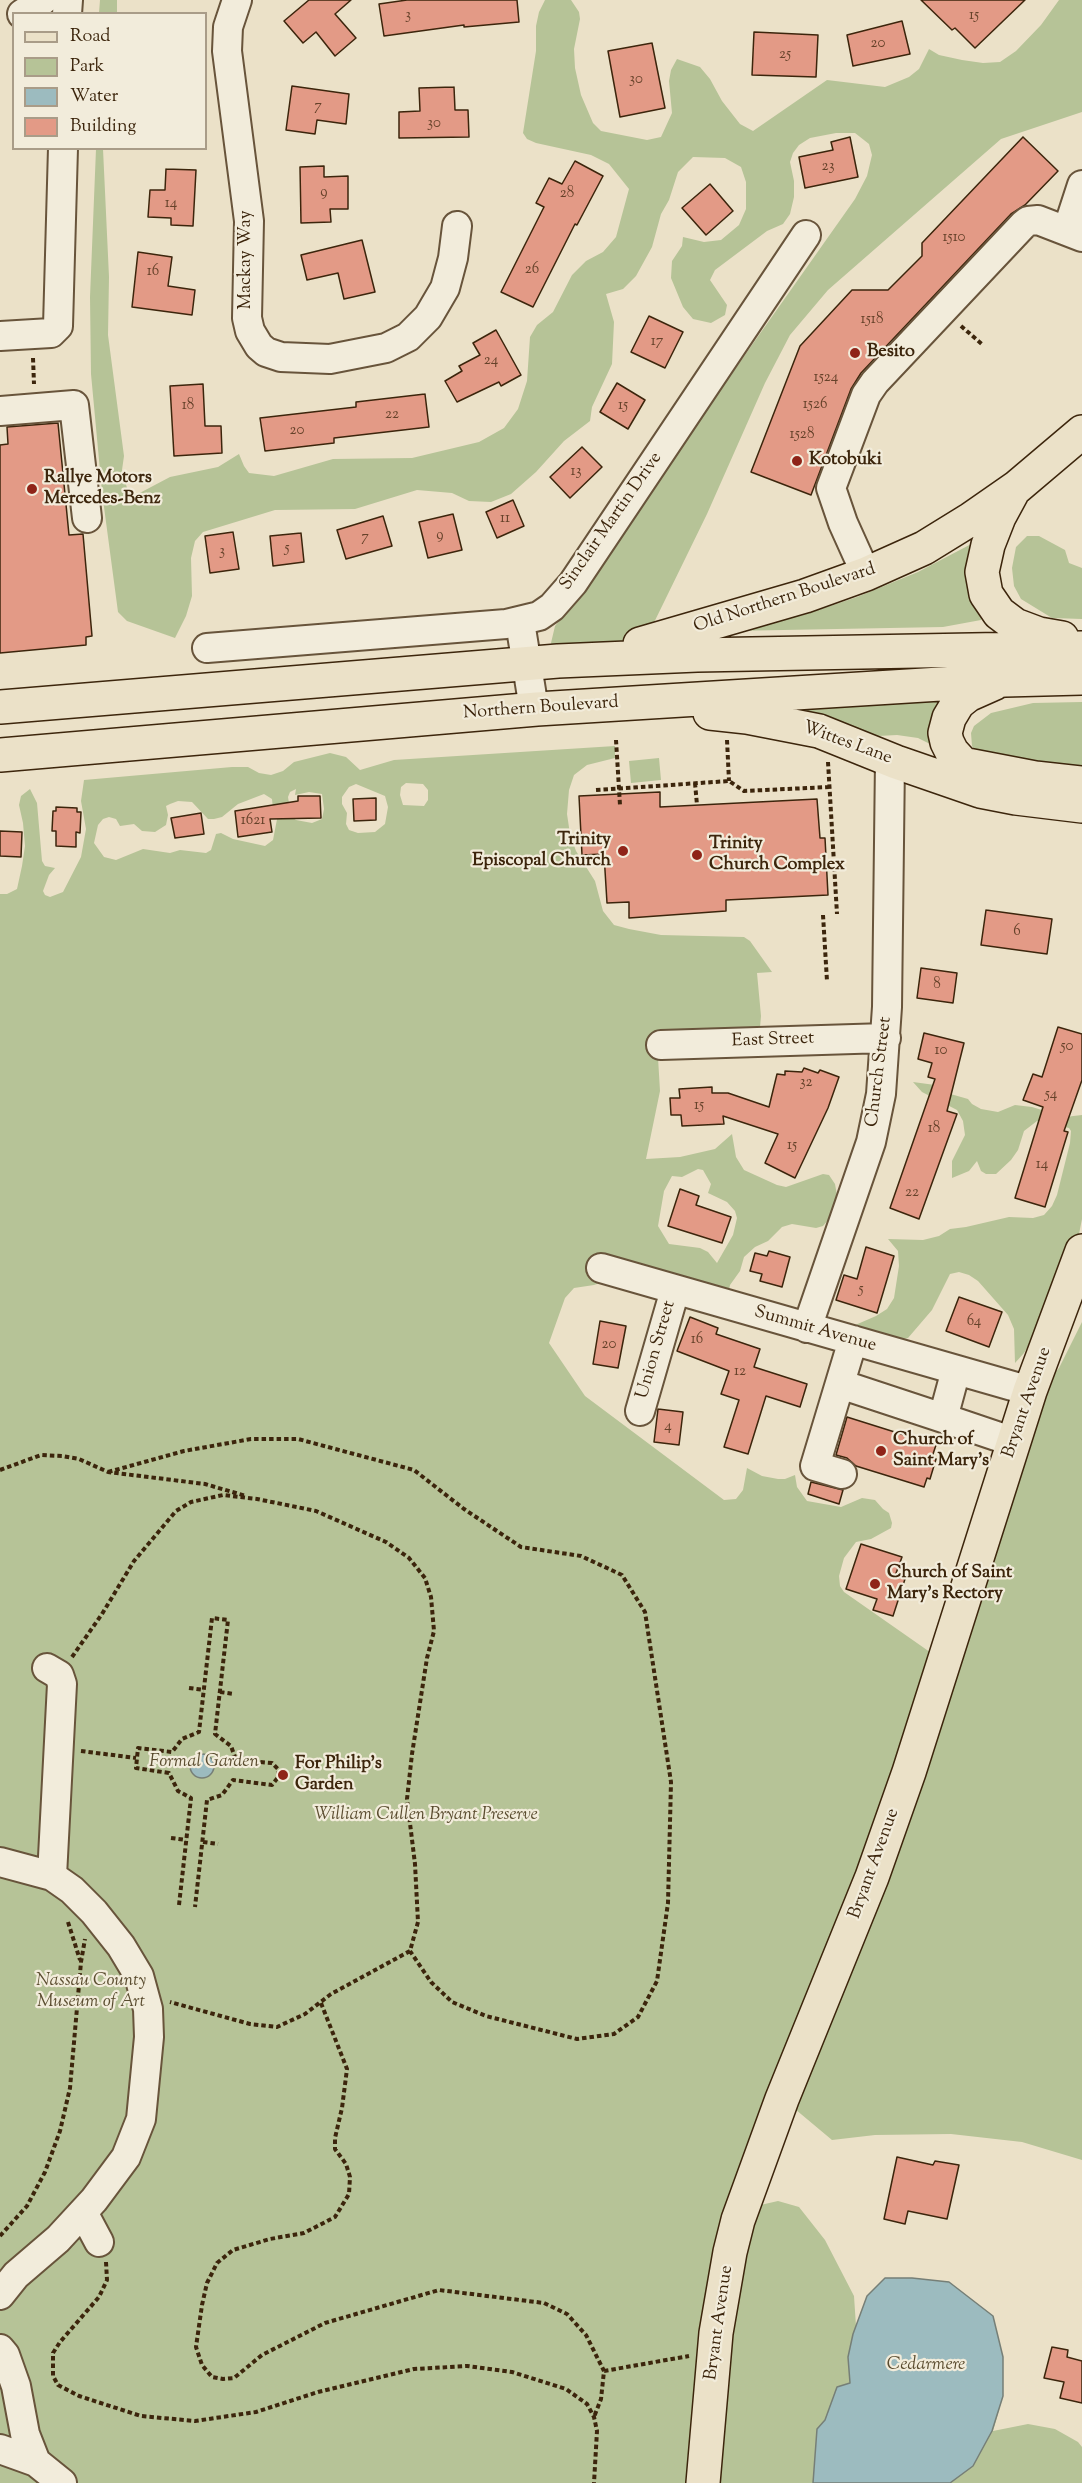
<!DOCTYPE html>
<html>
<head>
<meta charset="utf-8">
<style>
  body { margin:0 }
  #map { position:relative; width:1082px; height:2483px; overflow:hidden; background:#ebe1c8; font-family:"Sorts Mill Goudy",serif }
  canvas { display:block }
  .legend { position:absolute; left:12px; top:12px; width:195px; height:138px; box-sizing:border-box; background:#f2ecdb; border:2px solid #a99c88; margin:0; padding:8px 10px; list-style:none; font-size:18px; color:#3c250c }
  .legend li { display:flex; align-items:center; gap:12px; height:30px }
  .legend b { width:30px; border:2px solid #a99c88 }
</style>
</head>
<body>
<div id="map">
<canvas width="1082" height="2483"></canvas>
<ul class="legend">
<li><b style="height:8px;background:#ebe1c8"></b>Road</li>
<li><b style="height:16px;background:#b6c397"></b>Park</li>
<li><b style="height:16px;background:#9cbbbf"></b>Water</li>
<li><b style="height:16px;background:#e39a86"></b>Building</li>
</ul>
</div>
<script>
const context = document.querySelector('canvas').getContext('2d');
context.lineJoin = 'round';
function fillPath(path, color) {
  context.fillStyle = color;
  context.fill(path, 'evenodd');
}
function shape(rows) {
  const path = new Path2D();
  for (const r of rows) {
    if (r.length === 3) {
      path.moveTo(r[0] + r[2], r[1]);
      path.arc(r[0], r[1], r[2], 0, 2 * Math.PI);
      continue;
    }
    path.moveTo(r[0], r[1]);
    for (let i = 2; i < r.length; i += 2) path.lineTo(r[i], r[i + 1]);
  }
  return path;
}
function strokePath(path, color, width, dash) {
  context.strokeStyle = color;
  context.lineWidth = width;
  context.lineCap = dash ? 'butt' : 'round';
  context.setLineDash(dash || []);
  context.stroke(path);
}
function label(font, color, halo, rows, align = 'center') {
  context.font = font + ' "Sorts Mill Goudy",serif';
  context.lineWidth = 4.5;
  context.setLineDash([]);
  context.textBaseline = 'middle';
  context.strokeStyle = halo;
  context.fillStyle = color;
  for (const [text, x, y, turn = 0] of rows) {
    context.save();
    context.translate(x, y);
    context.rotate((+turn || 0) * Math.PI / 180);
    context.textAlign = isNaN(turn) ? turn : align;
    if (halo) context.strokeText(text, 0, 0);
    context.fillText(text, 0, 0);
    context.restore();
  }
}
fillPath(shape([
  [100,0,117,0,117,13,99,13],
  [545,0,571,0,579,12,580,19,574,49,575,68,581,95,593,123,601,131,647,140,661,137,672,113,669,81,671,70,677,59,700,67,710,79,722,101,740,124,753,131,827,80,885,87,909,77,919,69,929,49,939,55,962,60,983,63,1000,62,1016,51,1041,25,1059,0,1082,0,1082,112,1001,139,828,290,790,335,765,383,707,514,644,643,554,655,551,643,555,626,569,609,584,583,855,199,867,176,872,155,869,144,855,133,836,133,810,138,799,145,793,153,790,162,794,181,794,197,790,214,783,224,767,231,715,270,710,280,727,305,725,315,711,323,693,319,683,307,671,278,672,261,682,246,683,237,704,242,721,240,739,225,746,209,746,182,741,167,725,158,693,157,678,172,669,200,661,214,652,247,636,276,623,289,606,294,614,322,612,364,592,407,590,421,564,441,536,472,511,494,491,502,469,501,452,493,417,490,355,509,275,510,203,532,195,541,191,558,192,596,186,616,175,638,127,621,118,612,102,492,91,374,90,297,96,149,103,149,109,277,108,335,124,456,122,470,127,488,134,496,170,477,218,467,239,454,244,466,249,473,274,476,333,459,412,458,479,442,504,428,518,409,527,381,530,337,537,325,553,312,572,275,586,261,603,252,616,237,629,189,609,164,591,155,536,143,527,139,523,133,536,51,536,26,539,12],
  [1027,536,1039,536,1065,550,1069,563,1082,568,1082,619,1052,618,1021,599,1014,586,1012,568,1016,547],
  [977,541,981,620,943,627,730,631,803,615,857,597,918,572],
  [940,699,941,702,929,735,930,744,918,738,897,735,878,736,871,740,776,711],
  [1082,702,1082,770,977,753,972,746,971,733,974,726,991,713,1033,703],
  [615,746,615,758,587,765,574,775,569,790,567,814,570,834,576,851,595,881,603,911,614,925,629,929,661,935,744,937,750,941,772,972,757,973,761,1016,759,1039,657,1041,660,1091,646,1159,680,1157,715,1149,732,1134,736,1157,744,1170,777,1185,786,1187,823,1174,829,1175,835,1184,838,1201,834,1213,823,1226,816,1228,792,1224,782,1227,768,1241,755,1247,744,1257,740,1271,730,1285,726,1304,606,1281,594,1285,574,1288,565,1298,549,1343,585,1396,724,1500,736,1499,743,1490,747,1468,762,1476,778,1479,785,1479,795,1475,797,1487,807,1501,841,1507,862,1498,875,1500,883,1509,889,1513,892,1523,891,1528,871,1539,856,1542,844,1558,839,1576,840,1586,844,1592,937,1657,1053,1375,1059,1368,1082,1322,1082,2160,1022,2142,951,2134,875,2135,832,2140,783,2099,756,2206,778,2201,799,2207,825,2240,854,2296,856,2326,867,2296,885,2278,912,2278,949,2282,993,2316,1003,2357,1003,2396,993,2431,1028,2424,1055,2429,1078,2442,1082,2447,1082,2483,0,2483,0,894,7,894,17,889,22,866,25,846,23,823,19,805,21,796,30,789,37,803,42,861,45,866,55,868,49,875,43,891,45,895,50,897,63,892,81,857,86,829,81,801,84,780,232,767,248,767,259,773,271,775,283,771,294,762,330,753,346,757,360,770,394,760],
  [406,783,423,784,428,790,428,800,424,806,403,805,400,795,401,787],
  [356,784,385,796,388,807,385,824,375,832,358,833,349,830,346,824,347,813,342,804,342,797,349,787],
  [296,789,295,795,309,792,322,794,324,809,322,819,312,823,296,820,291,816,288,797,290,792],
  [264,794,272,799,273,809,278,814,273,840,265,846,233,839,221,833,216,834,211,850,206,853,180,850,170,853,143,849,116,860,104,857,94,843,98,825,103,819,109,817,116,819,120,826,134,824,142,831,155,832,166,825,168,815,166,806,170,804,178,801,192,802,208,819,214,819,222,817,238,804],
  [698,1169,703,1170,711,1184,708,1193,727,1202,735,1211,737,1218,733,1235,717,1263,708,1252,700,1248,669,1244,658,1226,664,1191,672,1176,682,1177],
  [659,758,661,780,631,783,629,761],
  [913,1082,935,1085,947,1093,968,1099,972,1104,981,1109,998,1112,1015,1105,1032,1107,1065,1117,1082,1115,1082,1219,1075,1254,1042,1323,1024,1353,1015,1363,1014,1329,1008,1315,978,1281,969,1275,959,1272,950,1274,932,1310,908,1338,891,1342,853,1326,876,1316,887,1309,894,1298,899,1266,898,1251,888,1239,923,1240,939,1236,950,1229,966,1227,1009,1217,1033,1218,1044,1215,1052,1206,1057,1195,1070,1143,1071,1131,1069,1128,1037,1121,1024,1131,1018,1150,1011,1160,996,1174,986,1174,981,1171,977,1161,969,1171,952,1178,952,1161,965,1135,963,1121,957,1110,922,1092]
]), '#b6c397');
const water = shape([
  [202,1766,12],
  [885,2278,912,2278,949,2282,993,2316,1003,2357,1003,2396,992,2431,973,2466,950,2483,813,2483,817,2429,825,2420,837,2387,850,2383,848,2357,853,2334,867,2296,885,2278]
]);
fillPath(water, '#9cbbbf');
strokePath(water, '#767f77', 1.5);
const building = shape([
  [309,0,351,0,335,14,356,38,335,56,316,32,303,43,284,21,309,0],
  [407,0,517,0,519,22,464,27,464,25,384,36,379,4,407,0],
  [921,0,1025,0,975,48,955,28,952,30,921,0],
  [902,21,910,54,853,66,847,35,902,21],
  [754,32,818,35,816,77,752,75,754,32],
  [652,43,665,108,620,117,608,51,652,43],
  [292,86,349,94,346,124,317,120,315,134,286,130,292,86],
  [454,87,455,110,468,110,469,137,399,138,399,112,420,111,419,88,454,87],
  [850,137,858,177,805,188,799,157,833,150,831,142,850,137],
  [1023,137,1058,171,1025,205,1011,214,861,373,851,389,811,495,751,472,800,346,852,290,888,290,922,256,922,243,1023,137],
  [575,161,603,176,577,225,575,224,533,307,501,292,544,207,536,203,549,178,562,184,575,161],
  [324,166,324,177,348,176,348,209,330,209,331,222,301,223,300,167,324,166],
  [166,169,196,170,193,226,171,225,171,218,148,217,150,190,165,190,166,169],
  [710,184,733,211,706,235,682,208,710,184],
  [362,240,375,292,344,299,338,273,307,280,301,255,362,240],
  [138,252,172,257,168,286,195,290,192,315,132,307,138,252],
  [649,316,683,332,665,368,631,352,649,316],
  [496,330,521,375,501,386,499,382,457,402,445,381,462,371,459,366,480,355,473,343,496,330],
  [617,383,645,400,628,429,600,412,617,383],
  [203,384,205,426,221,426,222,453,174,456,170,386,203,384],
  [425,394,429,427,334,438,334,443,265,451,260,418,356,407,356,402,425,394],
  [58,423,69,535,83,534,92,636,86,637,86,645,0,653,0,445,8,444,7,427,58,423],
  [582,447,602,467,570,498,550,477,582,447],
  [513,500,524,526,497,538,486,512,513,500],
  [453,514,462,550,428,558,419,522,453,514],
  [383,516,392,546,346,559,337,530,383,516],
  [233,532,239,569,210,573,205,536,233,532],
  [301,533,304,562,273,566,270,536,301,533],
  [660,792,660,807,817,799,820,838,825,838,828,895,726,900,726,911,629,918,629,902,607,903,604,854,582,855,579,796,660,792],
  [298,796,320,796,321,818,270,819,272,832,238,837,235,811,298,801,298,796],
  [376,798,376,820,354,821,353,799,376,798],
  [56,807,77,808,77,812,81,812,80,833,76,832,76,847,56,846,56,831,52,831,53,811,56,811,56,807],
  [201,813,204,834,175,838,171,818,201,813],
  [0,831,22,832,21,857,0,856,0,831],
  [986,910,1052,919,1047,954,981,945,986,910],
  [921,968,957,973,953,1003,917,998,921,968],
  [1058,1027,1082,1034,1082,1080,1064,1131,1068,1132,1045,1207,1015,1198,1043,1107,1023,1100,1033,1074,1042,1077,1058,1027],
  [924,1033,964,1043,947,1111,957,1114,919,1219,890,1208,935,1079,928,1077,932,1063,918,1059,924,1033],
  [804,1068,818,1073,820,1070,839,1077,828,1108,795,1178,765,1163,778,1134,723,1116,724,1124,682,1126,681,1115,671,1115,670,1098,680,1098,679,1089,712,1087,712,1093,728,1093,769,1107,777,1074,785,1075,785,1071,802,1072,804,1068],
  [680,1189,699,1196,696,1205,731,1217,722,1243,668,1226,680,1189],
  [866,1247,894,1256,877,1313,836,1300,844,1275,857,1279,866,1247],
  [769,1251,790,1257,782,1287,760,1281,762,1274,750,1271,755,1253,767,1256,769,1251],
  [959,1297,1002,1312,989,1347,946,1331,959,1297],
  [690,1317,718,1328,716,1334,760,1349,754,1367,807,1384,800,1407,766,1396,748,1454,724,1447,739,1400,721,1394,729,1371,677,1351,690,1317],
  [600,1321,626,1326,618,1368,593,1364,600,1321],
  [658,1409,683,1412,679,1445,654,1442,658,1409],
  [847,1417,936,1445,932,1457,936,1459,930,1479,927,1478,924,1487,856,1466,847,1458,836,1455,847,1417],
  [811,1482,843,1490,839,1504,808,1494,811,1482],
  [861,1544,902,1557,895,1576,905,1579,893,1616,873,1610,877,1599,846,1589,861,1544],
  [897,2157,933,2165,935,2161,959,2165,947,2219,908,2211,905,2224,884,2219,897,2157],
  [1052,2347,1068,2350,1067,2357,1082,2361,1082,2403,1060,2398,1064,2382,1044,2378,1052,2347]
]);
fillPath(building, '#e39a86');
strokePath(building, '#3c250c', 1.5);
const minor = shape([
  [237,0,228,27,227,51,249,221,247,318,250,331,259,346,266,352,281,357,330,359,386,348,408,337,428,317,445,288,453,258,457,226],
  [22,14,43,0],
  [67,14,68,0],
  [1067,231,1082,185],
  [0,336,51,333,58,326,63,148],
  [0,411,74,405,87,518],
  [866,574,843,523,831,488,866,395,875,382,1023,225,1028,221,1038,220,1082,237],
  [520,622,534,709],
  [207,648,506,624,539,616,552,607,573,583,806,235],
  [661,1045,886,1038],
  [601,1268,1030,1391],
  [807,1328,871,1142,881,1094,887,1007,890,760],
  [956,1370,943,1418,1014,1442],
  [840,1384,943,1418],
  [640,1411,675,1290],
  [842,1474,815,1466,853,1340],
  [47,1668,59,1675,62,1684,52,1876],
  [0,1862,52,1876,72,1890,94,1912,121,1946,139,1976,148,2009,149,2037,141,2119,126,2157,94,2200,58,2239,16,2275,0,2295],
  [83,2212,99,2242],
  [0,2349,5,2355,16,2386,25,2434,36,2462],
  [0,2449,36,2462,62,2483]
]);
const major = shape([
  [1012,493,999,517,988,545,982,572,986,594,999,613,1015,625,1039,634,1062,638],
  [640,644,805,596,866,574,924,548,971,519,1017,487,1082,432],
  [0,707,558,661,697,655,1082,648],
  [710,713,747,717,819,731,896,762,980,791,1016,798,1082,806],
  [0,755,537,709,1005,680,1082,678],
  [962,764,1035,778,1082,783],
  [963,764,952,752,947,742,945,733,949,718,958,703,968,695,995,683],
  [703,2483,716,2333,730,2252,738,2220,782,2099,872,1877,909,1772,1030,1391,1082,1251]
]);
strokePath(minor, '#68543b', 32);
strokePath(major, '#3c250c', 36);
strokePath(shape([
  [961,326,983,345],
  [33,358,34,384],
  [616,740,620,805],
  [727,740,729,781],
  [828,762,837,914],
  [695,783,697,805],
  [596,790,729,781,744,791,830,787],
  [823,915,827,981],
  [0,1470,41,1455,62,1456,79,1459,108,1472,205,1484,246,1496],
  [108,1472,184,1451,251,1439,298,1439,414,1470,464,1509,521,1547,581,1556,622,1575,645,1612,671,1782,668,1903,657,1981,638,2017,614,2034,577,2039,486,2016,452,2002,431,1982,410,1951],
  [72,1657,102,1614,134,1561,176,1511,191,1502,223,1495,257,1499,316,1511,386,1542,409,1558,425,1578,431,1597,434,1631,427,1658,412,1754,407,1799,415,1864,418,1922,410,1951,331,1994,305,2014,277,2027,250,2024,170,2002],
  [189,1688,204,1690],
  [220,1692,234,1694],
  [81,1751,136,1758],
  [171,1838,186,1840],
  [203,1842,218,1844],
  [179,1905,191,1798,178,1791,169,1773,136,1768,138,1748,172,1752,182,1739,199,1732,212,1618,228,1620,215,1734,231,1746,236,1760,272,1763,278,1769,279,1776,272,1785,233,1780,222,1795,207,1800,195,1907],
  [68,1922,80,1960],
  [321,2003,347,2069,342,2108,335,2138,335,2149,346,2164,350,2177,349,2194,335,2217,304,2233,270,2239,233,2250,217,2263,207,2283,202,2305,196,2347,202,2365,212,2377,223,2379,234,2378,262,2355,325,2323,439,2290,544,2303,567,2314,586,2335,604,2371,601,2399,594,2417],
  [0,2236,27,2206,45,2172,60,2131,70,2088,81,1962,85,1939],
  [106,2262,107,2280,99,2297,60,2342,53,2353,53,2376,58,2385,79,2396,141,2416,195,2421,256,2412,318,2392,414,2369,467,2366,512,2372,566,2389,587,2404,594,2417,597,2431,594,2483],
  [604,2371,689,2356]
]), '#3c250c', 4, [4.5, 3]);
strokePath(minor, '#f2ecdb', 28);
strokePath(major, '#ebe1c8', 33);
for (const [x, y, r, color] of [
  [855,353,6,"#8f2418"],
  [797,461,6,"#8f2418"],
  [32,489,6,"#8f2418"],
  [623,851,6,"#8f2418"],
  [697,855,6,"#8f2418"],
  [881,1451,6,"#8f2418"],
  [875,1584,6,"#8f2418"],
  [283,1775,6,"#8f2418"]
]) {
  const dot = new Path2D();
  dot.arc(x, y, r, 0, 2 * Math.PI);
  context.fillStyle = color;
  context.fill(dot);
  strokePath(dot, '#f2ecdb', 2);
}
label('15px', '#66422a', null, [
  ["3",408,16],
  ["15",974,16],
  ["20",878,44],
  ["25",785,55],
  ["30",636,80],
  ["7",318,107],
  ["30",434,124],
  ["23",828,167],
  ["9",324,193],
  ["28",567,194],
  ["14",171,204],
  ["1510",954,238],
  ["26",532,270],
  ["16",153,272],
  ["1518",872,320],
  ["17",657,342],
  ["24",491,361],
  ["1524",826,378],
  ["1526",815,405],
  ["18",188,406],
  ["15",623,406],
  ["22",392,415],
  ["20",297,431],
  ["1528",802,435],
  ["13",576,472],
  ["11",505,519],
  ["9",440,536],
  ["7",365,538],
  ["5",287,549],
  ["3",222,552],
  ["1621",253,821],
  ["6",1017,932],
  ["8",937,985],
  ["50",1067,1047],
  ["10",941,1051],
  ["32",806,1083],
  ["54",1051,1095],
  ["15",699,1106],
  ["18",934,1129],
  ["15",792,1146],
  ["14",1042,1165],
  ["22",912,1193],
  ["5",861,1290],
  ["64",974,1322],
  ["16",697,1340],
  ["20",609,1345],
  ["12",740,1372],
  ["4",668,1427]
]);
label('18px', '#3c250c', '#f2ecdb', [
  ["Mackay Way",247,260,-90],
  ["Sinclair Martin Drive",612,522,-55],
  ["Old Northern Boulevard",785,599,-18],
  ["Northern Boulevard",541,709,-4],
  ["Wittes Lane",847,744,20],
  ["East Street",773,1041,-2],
  ["Church Street",880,1072,-83],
  ["Summit Avenue",815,1330,16],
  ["Union Street",657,1350,-74],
  ["Bryant Avenue",1028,1403,-71],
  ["Bryant Avenue",875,1864,-70],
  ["Bryant Avenue",720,2323,-82]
]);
label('bold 18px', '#3c250c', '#f2ecdb', [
  ["Besito",867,353],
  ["Kotobuki",809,461],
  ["Rallye Motors",44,479],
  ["Mercedes-Benz",44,500],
  ["Trinity",611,841,"right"],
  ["Episcopal Church",611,862,"right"],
  ["Trinity",709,845],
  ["Church Complex",709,866],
  ["Church of",893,1441],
  ["Saint Mary's",893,1462],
  ["Church of Saint",887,1574],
  ["Mary's Rectory",887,1595],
  ["For Philip's",295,1765],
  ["Garden",295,1786]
], 'left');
label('italic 18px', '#5a4c2f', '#f2ecdb', [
  ["Formal Garden",204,1763],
  ["William Cullen Bryant Preserve",426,1816],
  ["Nassau County",91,1982],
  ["Museum of Art",91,2003],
  ["Cedarmere",926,2366]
]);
</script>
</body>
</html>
